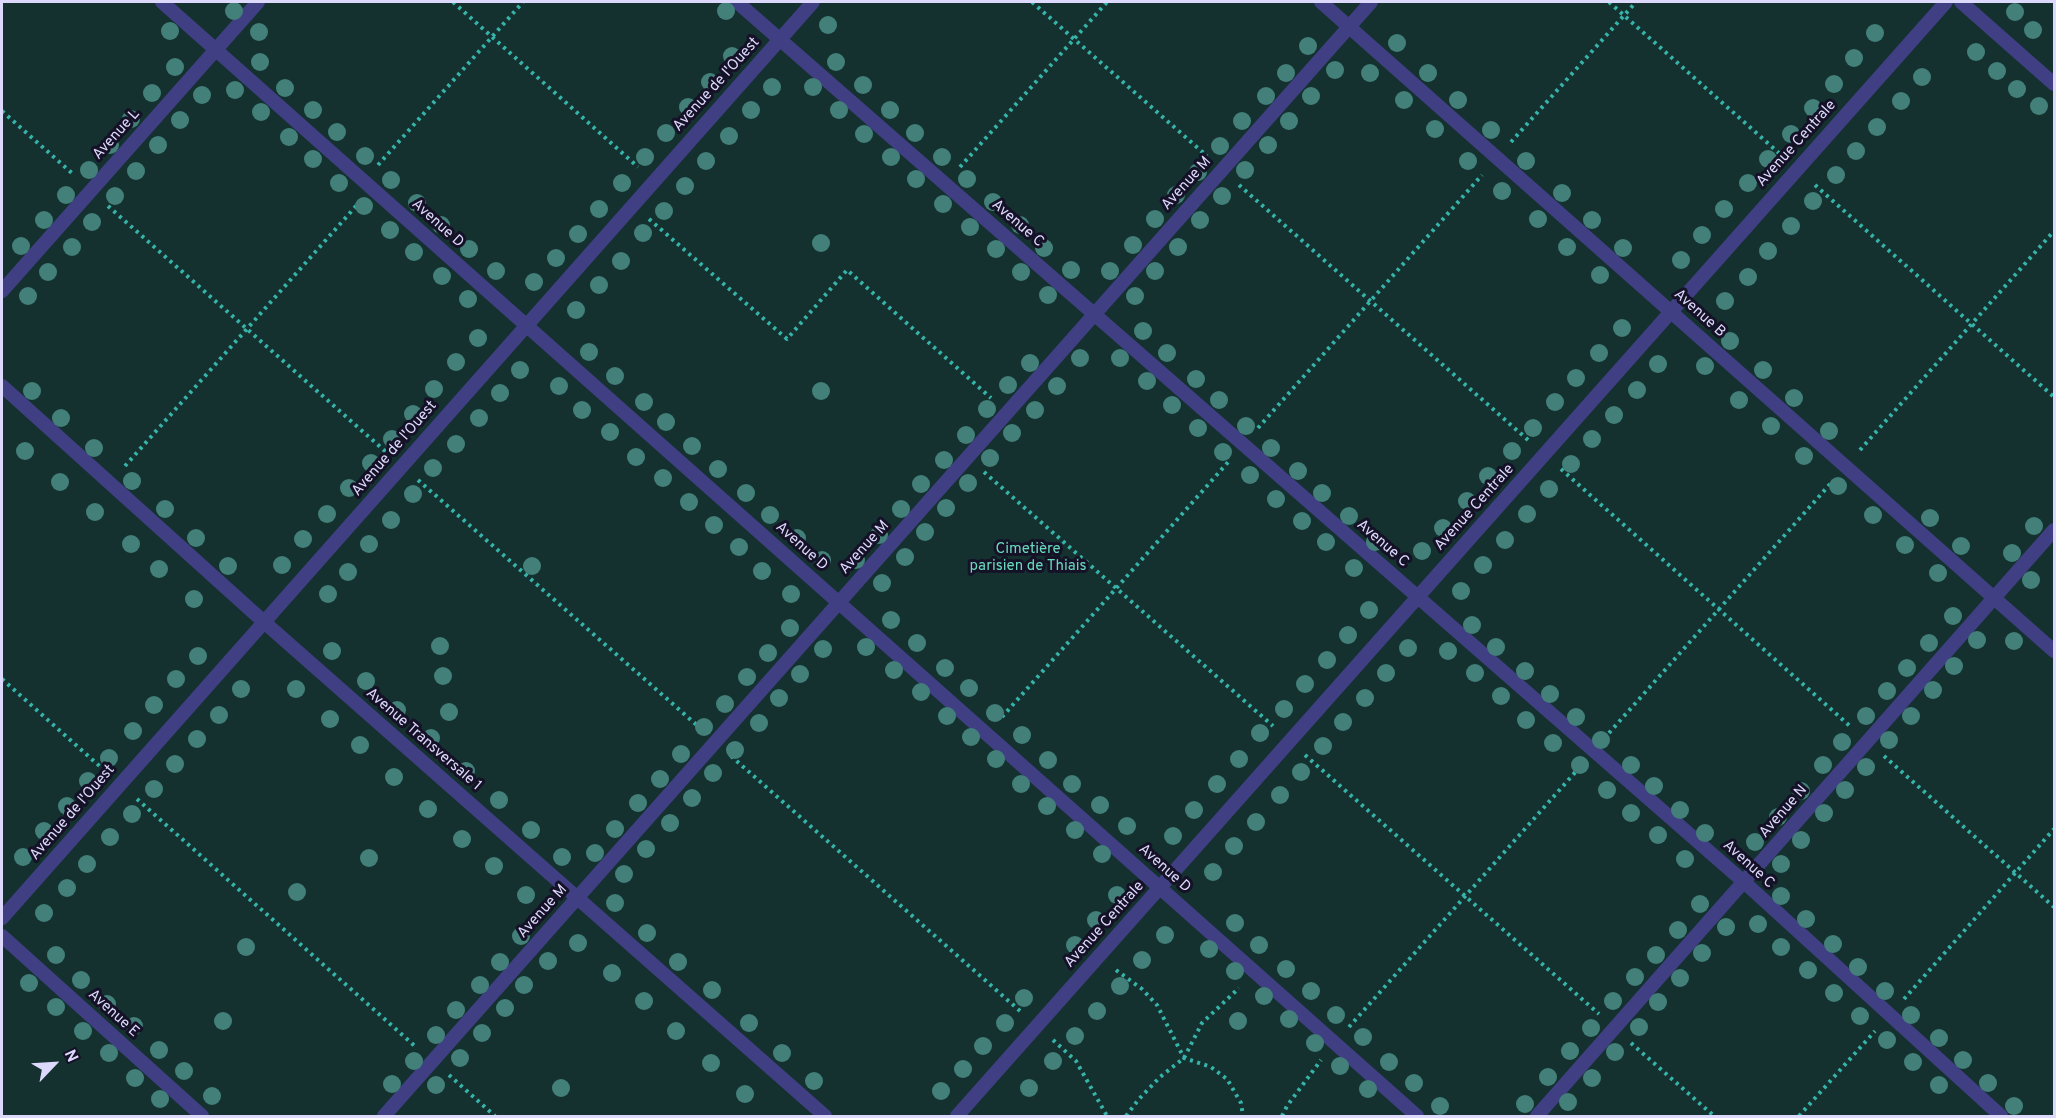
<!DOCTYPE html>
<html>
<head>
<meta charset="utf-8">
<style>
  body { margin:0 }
  #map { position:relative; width:2056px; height:1118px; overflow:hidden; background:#151127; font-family:Overpass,sans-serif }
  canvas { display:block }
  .frame { position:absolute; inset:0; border:3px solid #ddd9fd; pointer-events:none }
  .north { position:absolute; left:24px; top:1034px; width:60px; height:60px; -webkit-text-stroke:4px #151127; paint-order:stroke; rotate:65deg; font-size:16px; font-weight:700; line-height:24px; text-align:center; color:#ddd9fd }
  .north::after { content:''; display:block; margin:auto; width:21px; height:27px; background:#ddd9fd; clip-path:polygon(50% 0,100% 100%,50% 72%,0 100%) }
</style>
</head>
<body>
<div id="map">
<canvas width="2056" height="1118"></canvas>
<div class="frame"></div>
<div class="north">N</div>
</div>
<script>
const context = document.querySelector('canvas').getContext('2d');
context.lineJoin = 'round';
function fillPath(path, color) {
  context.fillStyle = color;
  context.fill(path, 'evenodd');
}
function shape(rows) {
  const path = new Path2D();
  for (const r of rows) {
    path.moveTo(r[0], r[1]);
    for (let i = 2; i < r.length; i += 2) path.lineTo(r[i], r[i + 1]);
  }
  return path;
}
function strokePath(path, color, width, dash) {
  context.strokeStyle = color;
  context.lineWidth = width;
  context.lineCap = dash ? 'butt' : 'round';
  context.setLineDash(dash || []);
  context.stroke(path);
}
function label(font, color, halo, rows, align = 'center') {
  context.font = font + ' Overpass,sans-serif';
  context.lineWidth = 6;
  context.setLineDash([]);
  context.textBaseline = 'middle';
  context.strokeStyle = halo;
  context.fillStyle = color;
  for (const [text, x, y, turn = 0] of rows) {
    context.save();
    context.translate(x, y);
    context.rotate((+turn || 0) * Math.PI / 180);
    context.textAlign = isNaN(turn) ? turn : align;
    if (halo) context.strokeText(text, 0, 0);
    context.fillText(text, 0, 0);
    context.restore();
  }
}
fillPath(shape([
  [2,2,2054,2,2054,1116,2,1116]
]), '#143130');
strokePath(shape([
  [453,2,638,167],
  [1032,2,1207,156],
  [1609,2,1780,154],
  [2,111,74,175],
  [1511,142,1636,2],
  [378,165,523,2],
  [960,167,1107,2],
  [1239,185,1528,440],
  [1815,185,2054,397],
  [108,206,386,452],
  [649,219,787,339,847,270,991,398],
  [1258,428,1482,175],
  [1860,450,2054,231],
  [125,466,357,205],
  [1561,469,1851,727],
  [984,472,1273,726],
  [418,480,699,727],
  [2,679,104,770],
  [1002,717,1230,460],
  [1609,733,1831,483],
  [1305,755,1599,1014],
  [731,756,1020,1011],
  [1884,756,2054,907],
  [137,799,416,1047],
  [1116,970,1142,989,1157,1005,1184,1058,1211,1067,1227,1079,1241,1103,1243,1116],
  [1904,999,2054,829],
  [1349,1027,1579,768],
  [1053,1040,1076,1061,1107,1116],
  [1631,1043,1714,1116],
  [449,1075,495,1116],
  [1126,1116,1139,1099,1160,1077,1184,1058,1202,1023,1239,988],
  [1282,1116,1287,1106,1321,1060],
  [1799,1116,1875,1031]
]), '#36b4aa', 4, [3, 4.5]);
strokePath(shape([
  [162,2,1417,1116],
  [737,2,1744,882,2001,1116],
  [1321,2,2054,651],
  [1961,2,2054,84],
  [2,291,258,2],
  [2,386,264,622,825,1116],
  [2,918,813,2],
  [2,936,202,1116],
  [384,1116,1371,2],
  [957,1116,1946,2],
  [1537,1116,2054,530]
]), '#403f84', 14);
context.fillStyle = '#438079';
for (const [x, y] of [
  [234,11],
  [726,11],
  [2015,12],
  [828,25],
  [2033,30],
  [170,31],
  [259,32],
  [1875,33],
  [1397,43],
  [1308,46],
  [1976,52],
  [732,56],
  [1854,58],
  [260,62],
  [836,62],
  [175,67],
  [1335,70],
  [1997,71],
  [1286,73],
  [1370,73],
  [1428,73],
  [1922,77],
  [710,82],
  [1834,84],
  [863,85],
  [772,87],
  [813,87],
  [285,88],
  [2017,89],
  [235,90],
  [152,93],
  [202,95],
  [1266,96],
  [1311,96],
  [1404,100],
  [1458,100],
  [1901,101],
  [2039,106],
  [688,107],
  [1813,108],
  [313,110],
  [751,110],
  [839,110],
  [890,110],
  [261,112],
  [131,119],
  [180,120],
  [1242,121],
  [1289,121],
  [1877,127],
  [1435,129],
  [1491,130],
  [337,132],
  [666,133],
  [915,133],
  [864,134],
  [1791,134],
  [729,136],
  [289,137],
  [110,145],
  [158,145],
  [1268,145],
  [1220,146],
  [1856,151],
  [365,156],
  [645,157],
  [891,157],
  [942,157],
  [313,159],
  [1768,159],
  [706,161],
  [1468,161],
  [1526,161],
  [89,170],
  [1245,170],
  [136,171],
  [1198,172],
  [1836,175],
  [916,179],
  [967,179],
  [391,180],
  [339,183],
  [622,183],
  [1748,183],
  [685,186],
  [1502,191],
  [1562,193],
  [66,195],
  [1176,195],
  [115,196],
  [1222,196],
  [1813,201],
  [993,202],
  [417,203],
  [943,204],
  [364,206],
  [599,209],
  [1724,209],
  [664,211],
  [1155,219],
  [1538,219],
  [44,220],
  [1200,220],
  [1592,220],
  [92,222],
  [441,225],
  [1020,225],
  [1791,226],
  [970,227],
  [390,230],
  [643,233],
  [578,234],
  [1702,235],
  [821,243],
  [1133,245],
  [21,246],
  [72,247],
  [1178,247],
  [1567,247],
  [1044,248],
  [1623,248],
  [469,249],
  [996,249],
  [1768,251],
  [414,252],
  [556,258],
  [1681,260],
  [621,261],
  [1071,270],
  [496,271],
  [1110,271],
  [1155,271],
  [48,272],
  [1021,272],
  [1600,275],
  [442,276],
  [1748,277],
  [534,282],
  [599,285],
  [1048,295],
  [28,296],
  [1135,296],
  [468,299],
  [1725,301],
  [576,310],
  [1622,328],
  [1143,331],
  [478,338],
  [1730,341],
  [589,352],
  [1167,353],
  [1599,353],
  [1080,358],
  [1120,358],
  [456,362],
  [1030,363],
  [1658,364],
  [1705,366],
  [520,370],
  [1763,370],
  [615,376],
  [1576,378],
  [1196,379],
  [1147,381],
  [1008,385],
  [559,386],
  [1057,386],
  [434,389],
  [1637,390],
  [32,391],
  [821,391],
  [500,393],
  [1794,398],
  [1219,400],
  [1739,400],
  [644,402],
  [1555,402],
  [1172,405],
  [987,409],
  [582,410],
  [1035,410],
  [413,414],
  [1614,415],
  [61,418],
  [479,418],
  [666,422],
  [1246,426],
  [1771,426],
  [1198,428],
  [1533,428],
  [1829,431],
  [610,432],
  [1012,433],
  [966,435],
  [392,439],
  [1592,439],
  [456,444],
  [692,446],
  [94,448],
  [1271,448],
  [25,451],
  [1512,451],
  [1223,452],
  [1804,456],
  [636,457],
  [990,458],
  [944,460],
  [371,463],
  [1571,464],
  [433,468],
  [718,469],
  [1298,471],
  [1250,475],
  [1488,476],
  [663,478],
  [132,481],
  [60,482],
  [968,483],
  [921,484],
  [1838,486],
  [349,488],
  [1549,489],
  [746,493],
  [1322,493],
  [413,494],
  [1276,499],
  [1467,501],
  [689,502],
  [946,508],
  [165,509],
  [901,509],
  [95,512],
  [327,514],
  [1527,514],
  [770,515],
  [1873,515],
  [1349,516],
  [1930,518],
  [391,520],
  [1302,521],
  [714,525],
  [2034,526],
  [1443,528],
  [925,532],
  [879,535],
  [196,538],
  [797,538],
  [303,539],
  [1505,540],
  [1326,542],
  [1375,542],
  [131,544],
  [369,544],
  [1905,545],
  [1961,546],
  [739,547],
  [1422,551],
  [2012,553],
  [905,557],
  [822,560],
  [856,560],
  [282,565],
  [1483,565],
  [228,566],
  [532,566],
  [1354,568],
  [159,569],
  [762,571],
  [348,572],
  [1938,573],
  [2031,580],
  [882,583],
  [1461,591],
  [328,594],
  [791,594],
  [194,599],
  [1369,610],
  [1953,616],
  [891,620],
  [1472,625],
  [790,628],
  [1348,635],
  [1977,640],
  [2014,641],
  [917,643],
  [1929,643],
  [440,646],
  [866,647],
  [1496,647],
  [1408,648],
  [823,649],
  [332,651],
  [1448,651],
  [768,653],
  [198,656],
  [1327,660],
  [1954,666],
  [945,668],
  [1907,668],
  [894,670],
  [1525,671],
  [1386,673],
  [1475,673],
  [800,674],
  [443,676],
  [747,677],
  [176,679],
  [366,681],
  [1305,684],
  [969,688],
  [241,689],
  [296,689],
  [1933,690],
  [1887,691],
  [921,692],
  [1550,694],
  [1501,696],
  [779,698],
  [1365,698],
  [725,704],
  [154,705],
  [1284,709],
  [397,710],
  [449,712],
  [995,713],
  [219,715],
  [947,716],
  [1866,716],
  [1911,716],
  [1576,717],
  [330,719],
  [1526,720],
  [1343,722],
  [759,723],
  [704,727],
  [133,731],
  [1260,733],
  [1022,735],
  [971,737],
  [431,738],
  [197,739],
  [1601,740],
  [1889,740],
  [1842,742],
  [1553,743],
  [360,745],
  [1323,746],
  [735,750],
  [681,754],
  [109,758],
  [996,759],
  [1239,759],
  [1048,760],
  [175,764],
  [1580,765],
  [1631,765],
  [1823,765],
  [1866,767],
  [466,771],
  [1301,772],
  [713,773],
  [394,777],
  [660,779],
  [88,781],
  [1021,784],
  [1072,784],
  [1217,784],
  [1654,786],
  [154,789],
  [1607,790],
  [1845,790],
  [1801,791],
  [1280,795],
  [692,798],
  [499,800],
  [638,803],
  [1100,805],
  [67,806],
  [1047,806],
  [428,809],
  [1194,810],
  [1680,810],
  [1631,813],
  [1824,813],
  [132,814],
  [1778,817],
  [1256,822],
  [670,823],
  [1127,826],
  [615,829],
  [531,830],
  [1075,830],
  [44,831],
  [1705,833],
  [1658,835],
  [1173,836],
  [110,837],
  [462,839],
  [1801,840],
  [1755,842],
  [1234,846],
  [646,849],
  [595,853],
  [1102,854],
  [23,857],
  [562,857],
  [369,858],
  [1685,859],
  [87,864],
  [1781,864],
  [494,866],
  [1213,872],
  [624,874],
  [67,888],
  [297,892],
  [526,895],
  [1117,895],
  [1781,896],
  [615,903],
  [1700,904],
  [44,913],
  [1806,919],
  [1096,920],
  [1235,923],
  [1758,924],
  [1726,927],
  [1678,930],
  [647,933],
  [1165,935],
  [521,936],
  [578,943],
  [1833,944],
  [1075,945],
  [1259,945],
  [246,947],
  [1781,947],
  [1209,949],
  [1702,953],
  [56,955],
  [1656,955],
  [1142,960],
  [548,961],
  [500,962],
  [678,962],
  [1858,967],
  [1286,969],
  [1808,970],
  [1235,971],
  [612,973],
  [1635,977],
  [1680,978],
  [81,980],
  [29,983],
  [480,985],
  [524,985],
  [1120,986],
  [712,990],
  [1311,991],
  [1885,991],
  [1834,993],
  [1264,996],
  [1024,998],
  [644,1001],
  [1613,1001],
  [1658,1002],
  [107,1004],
  [56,1007],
  [505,1008],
  [456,1010],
  [1097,1011],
  [1336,1015],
  [1911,1015],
  [1860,1016],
  [1289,1019],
  [223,1021],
  [1238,1021],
  [749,1023],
  [1005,1023],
  [134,1026],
  [1639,1027],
  [1591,1028],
  [83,1031],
  [676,1031],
  [482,1033],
  [436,1035],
  [1075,1036],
  [1363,1037],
  [1939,1038],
  [1887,1040],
  [1315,1043],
  [983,1046],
  [159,1050],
  [1570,1051],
  [1615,1052],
  [109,1053],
  [782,1053],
  [460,1058],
  [1963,1060],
  [414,1061],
  [1053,1061],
  [1389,1062],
  [1913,1062],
  [711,1063],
  [1340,1066],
  [963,1069],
  [184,1071],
  [1548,1077],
  [135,1078],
  [1592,1078],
  [814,1081],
  [1414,1083],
  [1988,1083],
  [392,1084],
  [436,1085],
  [1939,1085],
  [561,1088],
  [1029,1088],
  [1368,1089],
  [941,1091],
  [745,1094],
  [212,1096],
  [160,1099],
  [1568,1102],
  [1525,1104],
  [1440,1106],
  [2014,1106]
]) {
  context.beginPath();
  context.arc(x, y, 9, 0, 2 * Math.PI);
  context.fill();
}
label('15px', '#ddd9fd', '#151127', [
  ["Avenue de l'Ouest",717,85,-48],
  ["Avenue L",117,135,-48],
  ["Avenue Centrale",1797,144,-48],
  ["Avenue M",1187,184,-48],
  ["Avenue D",437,224,42],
  ["Avenue C",1017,224,41],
  ["Avenue B",1699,314,42],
  ["Avenue de l'Ouest",395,449,-49],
  ["Avenue Centrale",1475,508,-48],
  ["Avenue C",1382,544,41],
  ["Avenue D",801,547,42],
  ["Avenue M",865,548,-48],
  ["Avenue Transversale 1",423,740,41],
  ["Avenue N",1784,812,-49],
  ["Avenue de l'Ouest",73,813,-49],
  ["Avenue C",1748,865,42],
  ["Avenue D",1164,869,42],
  ["Avenue M",543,912,-48],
  ["Avenue Centrale",1105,925,-48],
  ["Avenue E",113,1014,42]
]);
label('15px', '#68dbbc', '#151127', [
  ["Cimetière",1028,550],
  ["parisien de Thiais",1028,567]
]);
</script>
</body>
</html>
